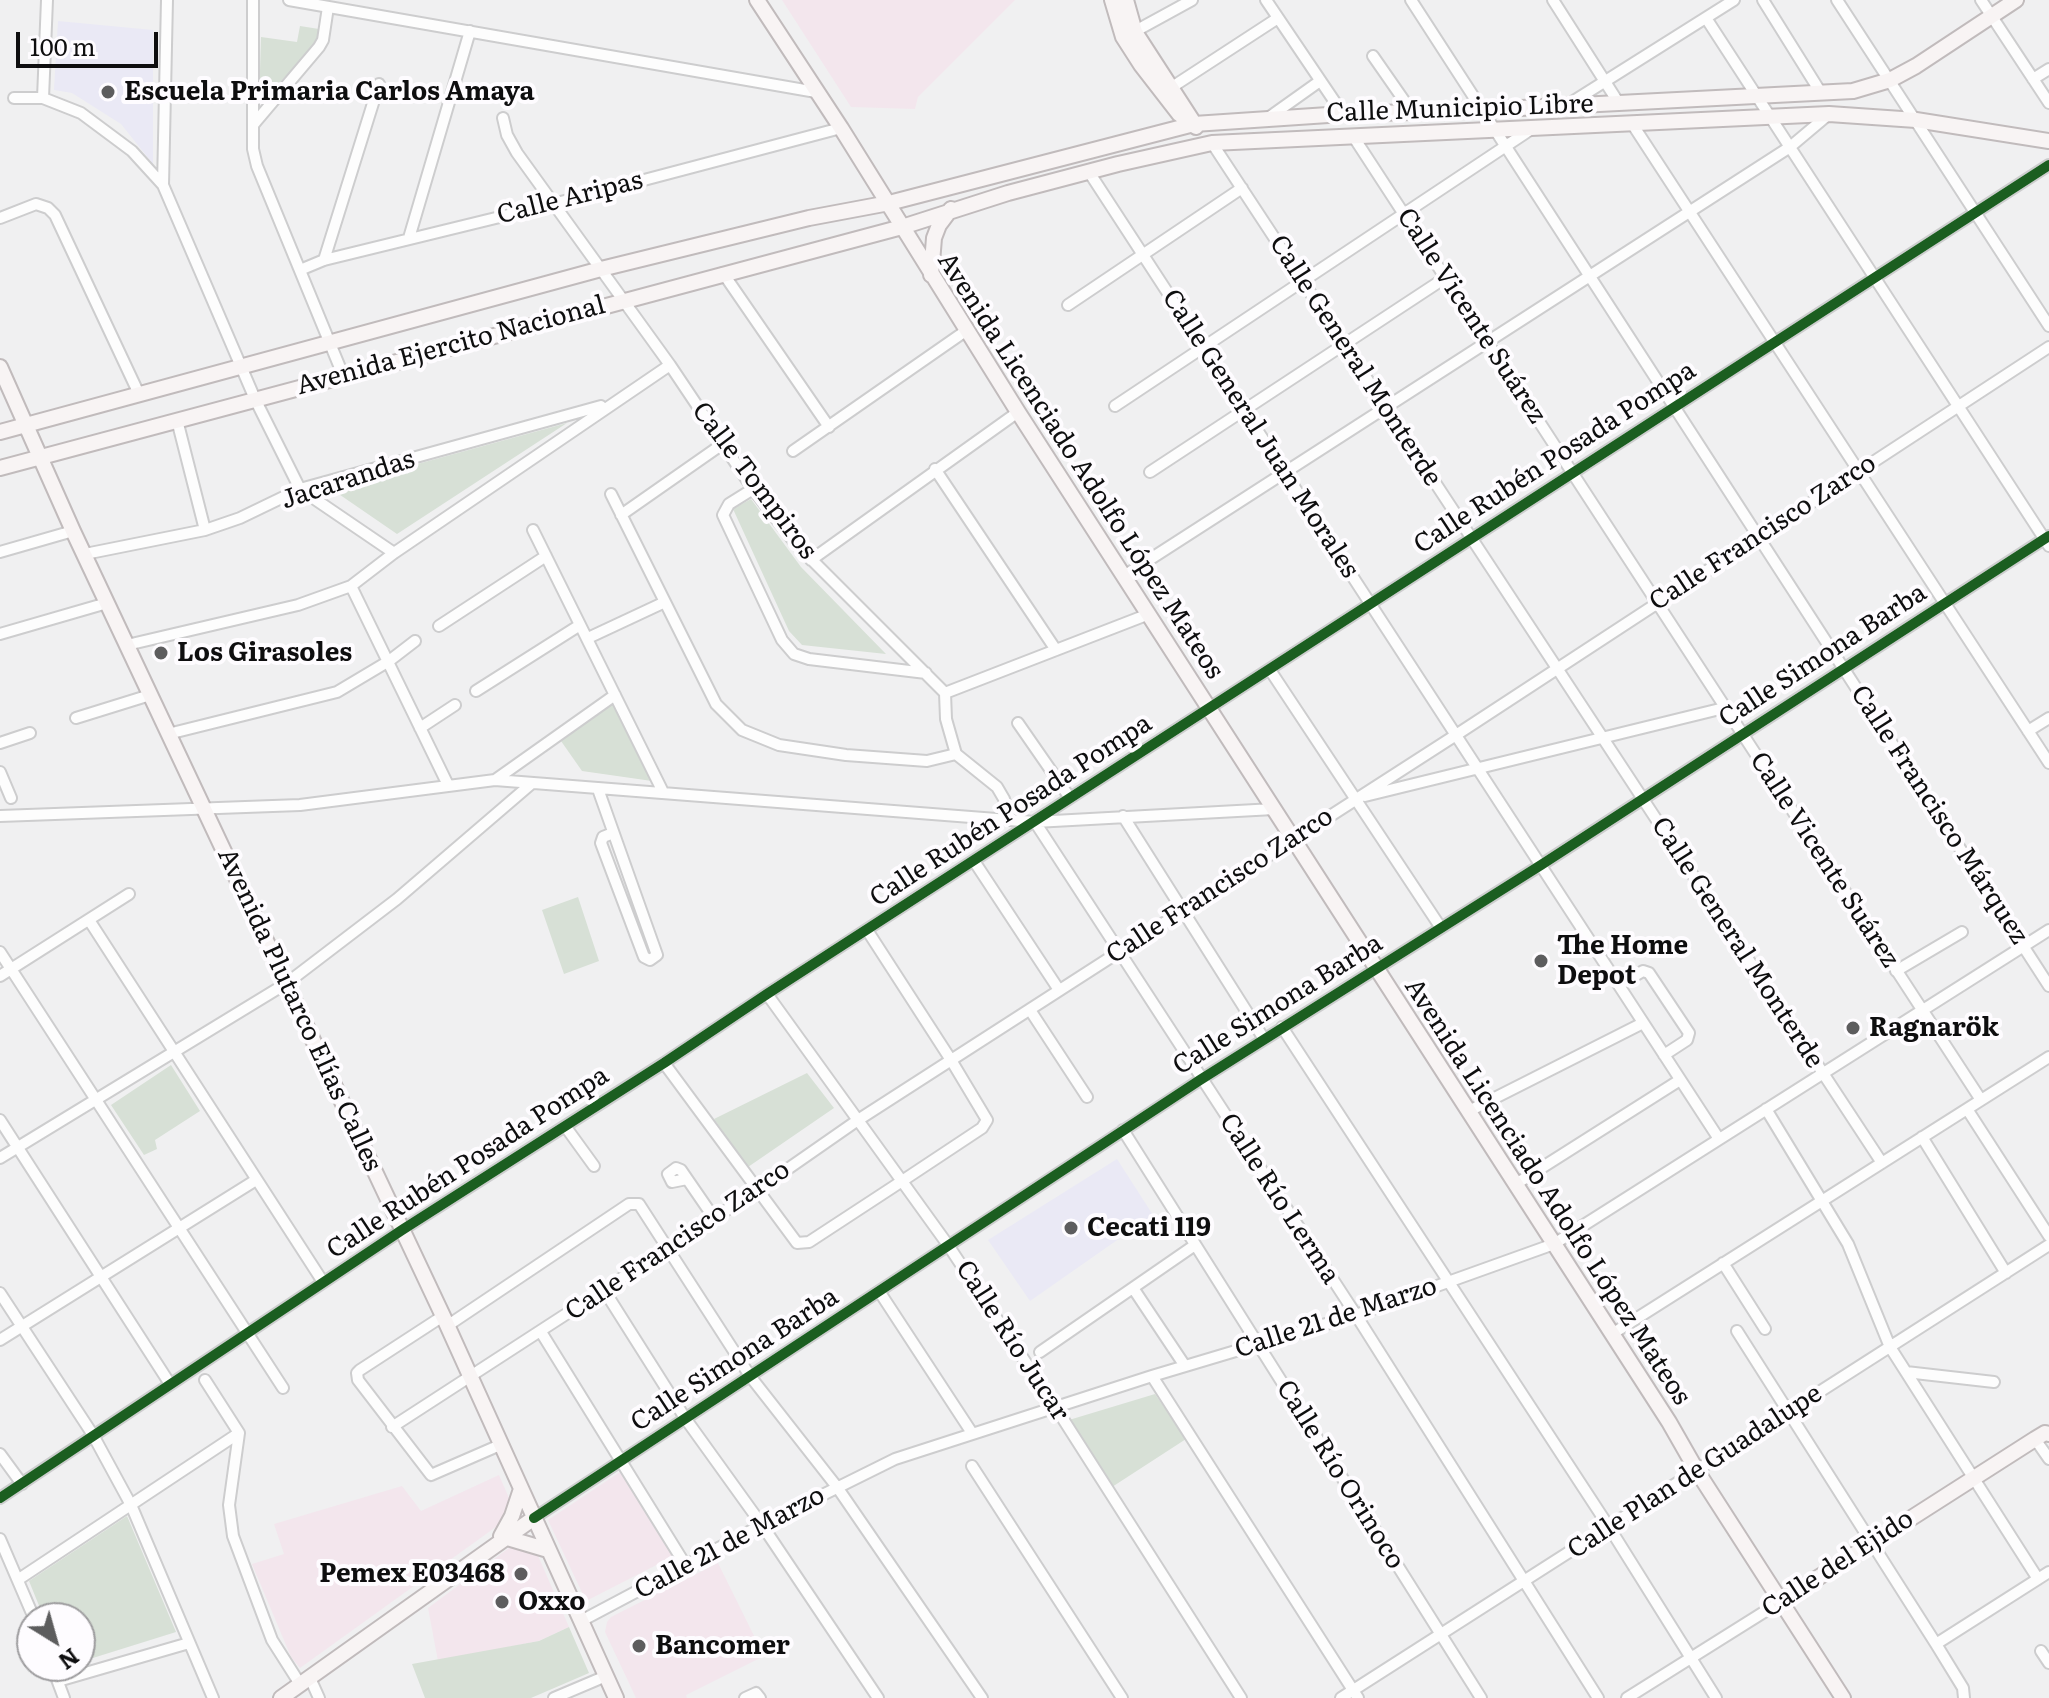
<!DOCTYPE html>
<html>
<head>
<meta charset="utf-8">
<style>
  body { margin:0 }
  #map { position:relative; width:2049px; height:1698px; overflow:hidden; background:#f0f0f1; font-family:Literata,serif }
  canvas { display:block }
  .north { position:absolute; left:16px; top:1602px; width:80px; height:80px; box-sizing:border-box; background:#fefcff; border:2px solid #9e9d9f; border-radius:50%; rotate:143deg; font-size:22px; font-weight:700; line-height:32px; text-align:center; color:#0e0e0f }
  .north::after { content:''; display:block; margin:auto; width:28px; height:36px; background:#5d5d5e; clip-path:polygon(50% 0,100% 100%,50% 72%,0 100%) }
  .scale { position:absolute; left:16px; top:32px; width:142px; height:36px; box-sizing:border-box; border:4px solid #0e0e0f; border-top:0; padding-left:10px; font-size:24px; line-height:28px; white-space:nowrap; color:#0e0e0f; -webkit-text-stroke:6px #fefcff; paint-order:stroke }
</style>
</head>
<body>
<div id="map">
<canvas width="2049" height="1698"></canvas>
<div class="north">N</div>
<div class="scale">100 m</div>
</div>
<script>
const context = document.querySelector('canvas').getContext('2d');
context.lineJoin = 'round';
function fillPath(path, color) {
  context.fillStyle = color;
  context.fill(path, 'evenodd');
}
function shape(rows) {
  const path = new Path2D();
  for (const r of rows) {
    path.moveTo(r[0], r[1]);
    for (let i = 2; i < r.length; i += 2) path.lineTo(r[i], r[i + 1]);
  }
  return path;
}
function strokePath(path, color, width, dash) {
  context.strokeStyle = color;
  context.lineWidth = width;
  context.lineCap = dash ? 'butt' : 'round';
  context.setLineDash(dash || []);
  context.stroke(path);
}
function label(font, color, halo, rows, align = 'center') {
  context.font = font + ' Literata,serif';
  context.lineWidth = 8;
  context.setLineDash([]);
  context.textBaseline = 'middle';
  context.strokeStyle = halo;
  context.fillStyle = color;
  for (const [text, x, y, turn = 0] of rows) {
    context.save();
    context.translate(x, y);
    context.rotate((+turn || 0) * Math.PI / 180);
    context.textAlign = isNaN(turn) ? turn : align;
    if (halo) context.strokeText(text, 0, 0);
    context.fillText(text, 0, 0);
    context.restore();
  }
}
fillPath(shape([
  [782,0,1015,0,918,97,915,109,851,107],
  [620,1472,674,1556,586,1601,548,1520],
  [499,1475,509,1498,505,1515,500,1524,300,1668,291,1657,252,1564,284,1554,274,1524,402,1486,421,1511],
  [513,1545,536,1551,569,1627,539,1641,438,1661,428,1608],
  [718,1563,764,1656,686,1695,687,1698,636,1698,605,1632,607,1622,611,1617]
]), '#f3e6ed');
fillPath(shape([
  [58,21,153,30,153,164,121,124,72,93,54,90],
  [1117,1159,1153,1215,1030,1301,988,1240]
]), '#eae9f5');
fillPath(shape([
  [300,26,319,29,316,45,259,104,261,37,297,42],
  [567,423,397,534,330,488],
  [751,499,801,567,886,654,802,645,789,631,733,509],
  [614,703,652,781,582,771,561,741],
  [578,897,599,961,564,974,542,910],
  [171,1065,200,1111,155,1140,157,1149,144,1155,111,1105],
  [807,1073,834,1108,748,1167,714,1119],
  [1155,1394,1186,1439,1112,1487,1069,1420],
  [127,1516,176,1632,80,1662,80,1618,44,1618,29,1581],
  [569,1627,589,1673,531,1698,425,1698,412,1664,539,1641]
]), '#d7e0d6');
const minor = shape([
  [253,0,253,149,257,166,343,375],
  [289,0,816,92],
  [1266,0,1343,114],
  [1411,0,2049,986],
  [1553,0,1618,102],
  [1763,0,1821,93],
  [1837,0,2049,326],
  [1981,0,2049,103],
  [1706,18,2049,546],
  [1130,34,1192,0],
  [1373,56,1412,112],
  [2033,79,2049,69],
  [1166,91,1278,18],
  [14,98,43,98,81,113,132,151,163,185,255,399,300,489,394,553],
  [43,98,47,0],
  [1569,104,1734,0],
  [503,118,507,135,517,153,670,365,753,489,796,544,945,693,946,719,956,754,997,787,1004,799,1010,820],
  [1268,118,1320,81],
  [1631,122,2049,763],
  [253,125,319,47,323,40,328,7],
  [1353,136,1981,1100],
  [1212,143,1882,1163],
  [1089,172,1719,1139],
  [163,185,167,0],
  [0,218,36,204,48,208,55,215,139,394],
  [409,238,470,31],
  [324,260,379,84],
  [300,270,324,260,553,204,841,128],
  [723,273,829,427],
  [1068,305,1242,188],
  [1115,406,1533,128],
  [177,420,205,530],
  [793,451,967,330],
  [935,469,1056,650],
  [1150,472,1445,278],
  [753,489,729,504,723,515,782,640,794,654,809,659,926,673],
  [611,494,716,704,742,730,779,745,846,755,927,761,956,754],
  [621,515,724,443],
  [533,530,663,792],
  [0,552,73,531],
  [85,554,205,530,240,518,300,489,601,406],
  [811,560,1018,412],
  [1124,576,1790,147,1828,115],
  [351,586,448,785],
  [439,626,546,556],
  [0,634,107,603],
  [588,638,665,602],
  [127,645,298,605,351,586,394,553,670,365],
  [1270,670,1441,928],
  [476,691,580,625],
  [945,693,1149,614],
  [76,718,150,695],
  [1018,723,1070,798],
  [420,728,455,705],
  [2028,731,2049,718],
  [168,734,337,692,389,661,415,641],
  [0,743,30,733],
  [0,772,11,798],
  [495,780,615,695],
  [598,789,636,896,657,955,650,960,644,957,601,843,603,837,613,833],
  [1365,796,1724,708],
  [0,816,300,805,495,780,1035,822,1274,809],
  [1123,816,1264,1039],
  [1035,822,1356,1315,1598,1698],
  [974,861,1059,990],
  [89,920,323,1282],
  [0,952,283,1388],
  [1896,971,1962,932],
  [0,976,129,894],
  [1619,985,1643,971,1649,973,1689,1033,1687,1040,1664,1055],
  [767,994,948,1245,1056,1408,1241,1698],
  [1030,1010,1087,1097],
  [1282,1027,1609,1527,1716,1698],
  [664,1063,797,1243,809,1242,893,1187,982,1128,987,1120,951,1060,867,930],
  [1766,1109,1848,1244,1890,1347,2038,1579],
  [1967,1109,2049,1236],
  [1469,1111,1643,1023],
  [0,1120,170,1384],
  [565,1126,594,1166],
  [1123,1130,1481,1698],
  [1922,1137,2006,1273],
  [0,1158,287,983,397,899,531,784],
  [687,1179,672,1182,668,1174,676,1168,681,1170,714,1218],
  [1516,1184,1680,1080],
  [1723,1263,1765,1329],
  [1133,1288,1185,1366],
  [604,1290,685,1418,762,1525,878,1698],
  [879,1291,972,1433],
  [0,1293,93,1435,131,1505,213,1698],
  [443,1316,360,1370,357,1373,358,1380,431,1475,500,1445],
  [447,1326,629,1204,639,1204,750,1376,837,1487,982,1698],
  [1737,1331,1936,1644,1963,1688,1964,1698],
  [541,1332,686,1566],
  [1612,1334,2049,1057],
  [0,1340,256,1180],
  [1040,1352,1195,1245],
  [1906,1372,1994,1382],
  [1152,1376,1358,1698],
  [205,1380,239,1433,229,1505,233,1536,272,1640,300,1684],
  [392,1427,756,1191,858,1120,1456,735,2049,347],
  [2035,1439,2049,1459],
  [0,1454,22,1484],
  [972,1466,1122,1698],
  [0,1498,402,1230,664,1063,767,994,2049,165],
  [534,1518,1200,1080,1541,865,2049,536],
  [0,1539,34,1618],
  [19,1579,239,1433],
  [581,1621,762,1525,895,1459,1152,1376,1356,1315,1554,1244,2049,930],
  [1936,1644,2049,1572],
  [2041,1651,2049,1663],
  [52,1666,64,1698],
  [310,1678,319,1698],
  [58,1681,189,1643],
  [554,1698,606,1676],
  [745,1698,756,1693,760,1698],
  [1341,1698,2049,1245],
  [1627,1698,1780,1602]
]);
const major = shape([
  [757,0,841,128,1018,412,1669,1422,1697,1471,1843,1698],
  [1112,0,1123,37,1141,65,1179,114,1196,127],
  [1126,0,1135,32,1192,120],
  [931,275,934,238,939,225,951,209],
  [0,367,73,531,443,1316,616,1698],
  [0,432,601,269,809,218,889,203,1194,124,1343,114,1482,110,1853,91,1890,80,1916,66,2016,0],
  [0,468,902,227,1008,193,1118,164,1212,143,1829,114,1916,120,2049,141],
  [501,1536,512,1516,521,1489],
  [504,1537,548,1550],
  [1780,1602,2035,1439,2045,1433,2049,1434],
  [281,1698,534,1518]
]);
strokePath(minor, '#cdcdce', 14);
strokePath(major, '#c1bbbc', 18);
strokePath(minor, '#fdfdfd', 10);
strokePath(major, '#f8f4f4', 14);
strokePath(shape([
  [0,1498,402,1230,664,1063,767,994,2049,165],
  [534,1518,1200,1080,1541,865,2049,536]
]), '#1b5e20', 10);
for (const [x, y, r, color] of [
  [108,92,8,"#5d5d5e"],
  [161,653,8,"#5d5d5e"],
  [1541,961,8,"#5d5d5e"],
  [1853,1028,8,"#5d5d5e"],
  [1071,1228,8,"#5d5d5e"],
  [521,1574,8,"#5d5d5e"],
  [502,1602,8,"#5d5d5e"],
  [639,1646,8,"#5d5d5e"]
]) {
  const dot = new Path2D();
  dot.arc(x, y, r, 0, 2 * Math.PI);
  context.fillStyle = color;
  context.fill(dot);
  strokePath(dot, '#fefcff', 3);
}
label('bold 26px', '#0e0e0f', '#fefcff', [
  ["Escuela Primaria Carlos Amaya",124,92],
  ["Los Girasoles",177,653],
  ["The Home",1557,946],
  ["Depot",1557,976],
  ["Ragnarök",1869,1028],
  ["Cecati 119",1087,1228],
  ["Pemex E03468",505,1574,"right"],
  ["Oxxo",518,1602],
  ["Bancomer",655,1646]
], 'left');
label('26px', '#0e0e0f', '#fefcff', [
  ["Calle Municipio Libre",1460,109,-2],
  ["Calle Aripas",570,198,-14],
  ["Calle Vicente Suárez",1471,316,57],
  ["Avenida Ejercito Nacional",451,346,-15],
  ["Calle General Monterde",1355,361,57],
  ["Calle General Juan Morales",1260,434,57],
  ["Calle Rubén Posada Pompa",1555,458,-33],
  ["Avenida Licenciado Adolfo López Mateos",1080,466,57],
  ["Jacarandas",348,480,-18],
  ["Calle Tompiros",754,481,53],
  ["Calle Francisco Zarco",1763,533,-33],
  ["Calle Simona Barba",1823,656,-33],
  ["Calle Rubén Posada Pompa",1011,811,-33],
  ["Calle Francisco Márquez",1939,815,57],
  ["Calle Vicente Suárez",1824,860,57],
  ["Calle Francisco Zarco",1220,886,-33],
  ["Calle General Monterde",1737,943,57],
  ["Calle Simona Barba",1278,1005,-32],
  ["Avenida Plutarco Elías Calles",299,1010,65],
  ["Calle Rubén Posada Pompa",468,1163,-33],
  ["Avenida Licenciado Adolfo López Mateos",1547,1192,57],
  ["Calle Río Lerma",1279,1199,57],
  ["Calle Francisco Zarco",678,1241,-34],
  ["Calle 21 de Marzo",1336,1318,-18],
  ["Calle Río Jucar",1012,1341,57],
  ["Calle Simona Barba",735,1360,-33],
  ["Calle Plan de Guadalupe",1695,1472,-33],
  ["Calle Río Orinoco",1340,1475,58],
  ["Calle 21 de Marzo",730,1543,-28],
  ["Calle del Ejido",1838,1564,-33]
]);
</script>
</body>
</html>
